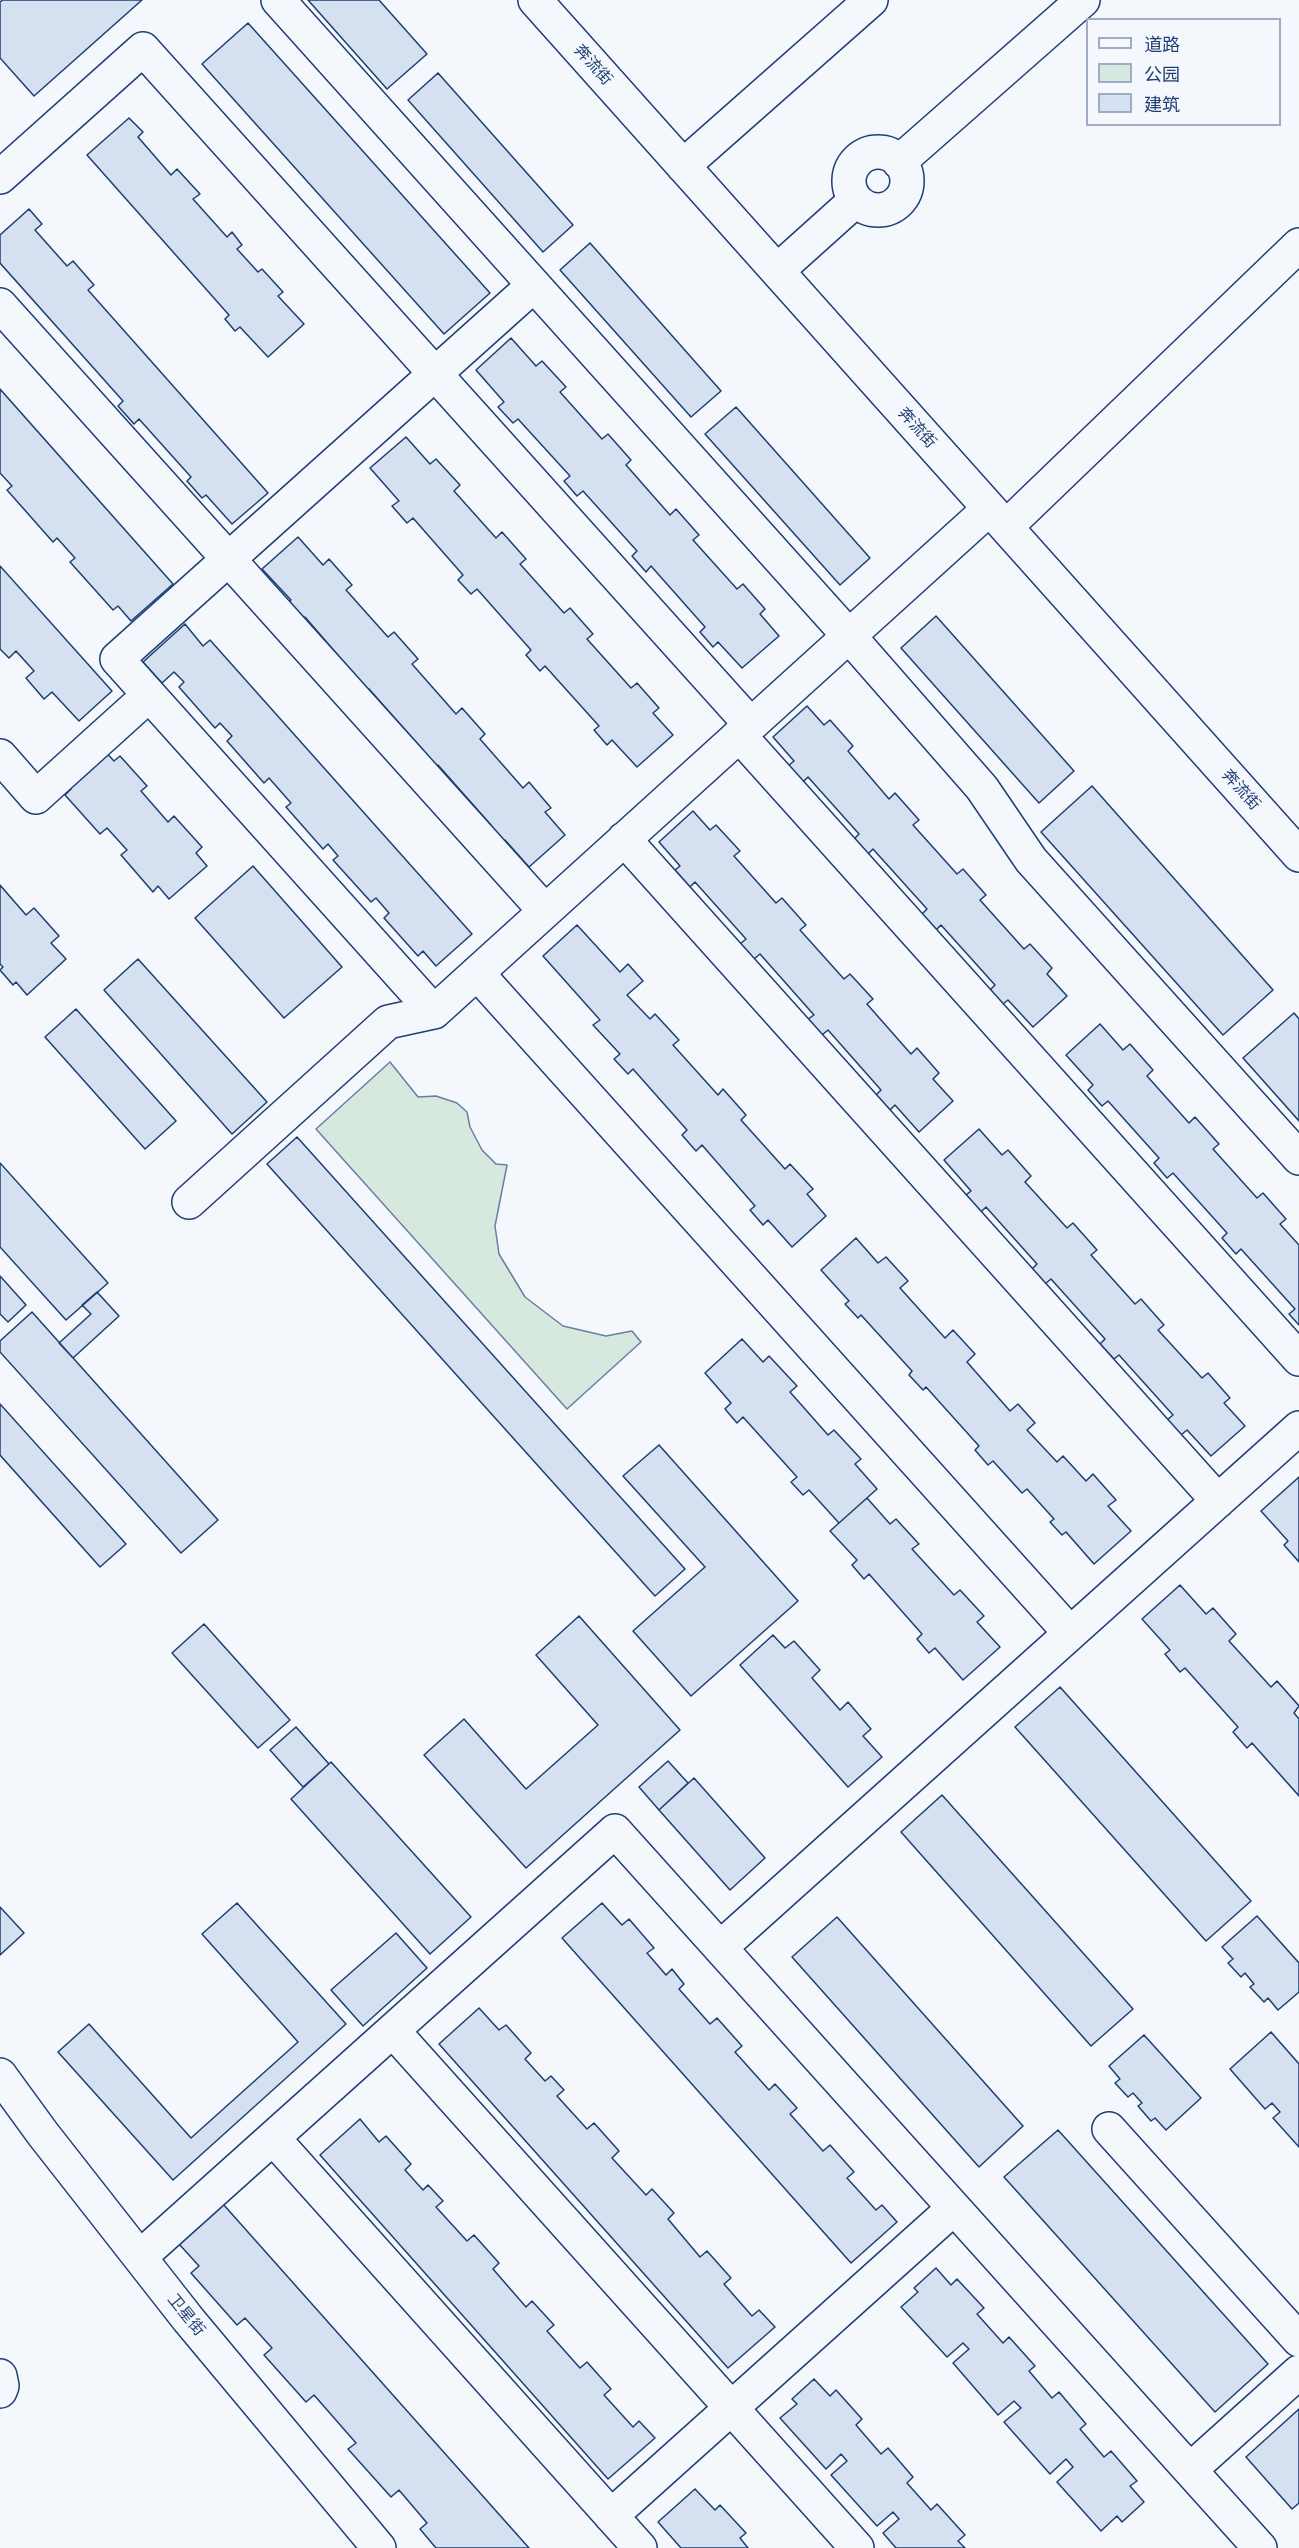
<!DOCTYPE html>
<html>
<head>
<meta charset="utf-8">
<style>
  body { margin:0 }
  #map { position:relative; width:1299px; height:2548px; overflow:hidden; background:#f4f7fb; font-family:Literata,"Noto Sans SC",serif }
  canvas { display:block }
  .legend { position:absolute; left:1086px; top:18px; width:195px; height:108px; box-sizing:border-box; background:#f4f7fb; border:2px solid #9eadc5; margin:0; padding:8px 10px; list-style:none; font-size:18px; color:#1d3f73 }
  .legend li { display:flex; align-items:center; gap:12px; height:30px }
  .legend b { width:30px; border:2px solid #9eadc5 }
</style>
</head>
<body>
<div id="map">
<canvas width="1299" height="2548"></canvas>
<ul class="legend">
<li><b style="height:8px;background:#f4f7fb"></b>道路</li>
<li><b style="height:16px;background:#d7e8df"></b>公园</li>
<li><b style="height:16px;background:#d5e0f0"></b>建筑</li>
</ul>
</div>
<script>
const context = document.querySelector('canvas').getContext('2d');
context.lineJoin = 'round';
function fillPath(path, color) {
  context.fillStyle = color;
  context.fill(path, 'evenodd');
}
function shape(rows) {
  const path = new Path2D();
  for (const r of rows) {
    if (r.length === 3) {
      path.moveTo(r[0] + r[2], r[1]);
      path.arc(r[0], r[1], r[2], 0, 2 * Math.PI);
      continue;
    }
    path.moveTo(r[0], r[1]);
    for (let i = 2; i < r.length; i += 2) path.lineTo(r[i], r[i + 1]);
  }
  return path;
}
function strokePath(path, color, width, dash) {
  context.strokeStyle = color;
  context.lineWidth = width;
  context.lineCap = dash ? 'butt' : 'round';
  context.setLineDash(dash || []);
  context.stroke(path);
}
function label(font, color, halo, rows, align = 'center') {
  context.font = font + ' Literata,"Noto Sans SC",serif';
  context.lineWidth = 4.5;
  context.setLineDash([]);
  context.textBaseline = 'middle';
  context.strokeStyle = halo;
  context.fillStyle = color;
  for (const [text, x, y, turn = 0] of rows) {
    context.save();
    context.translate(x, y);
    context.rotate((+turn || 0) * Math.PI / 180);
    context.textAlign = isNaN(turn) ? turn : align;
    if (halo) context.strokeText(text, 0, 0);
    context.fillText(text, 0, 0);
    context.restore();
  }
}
const green = shape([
  [390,1062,418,1097,436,1096,457,1103,467,1112,470,1127,482,1150,496,1164,507,1165,495,1226,499,1254,525,1297,563,1326,606,1336,632,1331,641,1342,567,1409,316,1129,390,1062]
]);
fillPath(green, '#d7e8df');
strokePath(green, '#687fa3', 1.5);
const building = shape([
  [3,0,142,0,34,96,0,58,0,2,3,0],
  [308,0,379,0,427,54,387,89,308,0],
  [248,23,490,293,444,334,202,64,248,23],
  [438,73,573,225,543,252,408,100,438,73],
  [129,118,143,132,138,137,171,175,177,169,200,194,193,199,227,237,232,232,242,245,237,249,258,272,262,269,283,292,278,296,304,324,268,357,240,327,235,331,225,319,229,315,87,155,129,118],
  [29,209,42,224,35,230,67,266,73,261,94,285,88,290,268,493,232,524,206,495,202,498,187,481,191,477,139,419,134,424,118,406,123,401,0,263,0,235,29,209],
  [590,243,721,391,691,417,560,270,590,243],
  [511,338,536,366,542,361,566,387,560,392,602,439,608,434,631,460,626,465,670,515,676,509,699,535,693,540,737,589,743,584,765,609,760,614,779,636,742,668,718,642,713,647,700,632,705,627,651,566,646,572,632,556,637,551,583,491,577,496,564,481,570,476,518,419,513,423,498,407,504,402,476,370,511,338],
  [0,389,173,584,131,621,118,606,113,610,70,562,75,558,57,538,53,542,7,490,12,486,0,473,0,389],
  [736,407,870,558,840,585,705,434,736,407],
  [406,437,430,464,436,459,460,485,454,491,496,538,502,532,526,559,520,564,564,613,570,608,593,634,587,639,631,688,637,683,659,708,653,713,673,735,637,767,612,740,607,745,594,730,599,726,545,666,540,671,526,655,531,650,477,589,471,594,458,580,463,575,413,518,407,523,392,506,399,501,370,468,406,437],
  [298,537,323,565,329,559,352,585,346,590,388,637,394,632,418,659,412,664,456,714,462,708,485,734,480,739,523,788,529,782,551,808,545,812,565,835,529,867,505,840,499,845,486,830,491,825,438,765,432,770,418,755,423,750,369,689,364,694,350,679,355,675,305,617,299,622,285,606,291,600,262,569,298,537],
  [0,566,112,691,79,721,52,692,44,699,26,678,34,671,16,651,9,658,0,649,0,566],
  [936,616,1074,771,1039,803,901,648,936,616],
  [185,624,203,646,210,640,472,934,436,966,423,951,418,956,384,918,389,913,376,898,371,902,333,860,338,856,328,844,323,849,286,807,291,803,269,778,264,783,227,741,232,736,220,723,215,728,179,687,184,682,174,672,162,683,143,662,185,624],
  [807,706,824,725,830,720,853,746,848,751,889,799,895,793,919,820,913,825,957,874,963,869,986,895,980,900,1024,949,1030,944,1052,968,1047,974,1067,996,1033,1027,1008,1000,1003,1004,990,990,995,985,941,925,936,930,922,914,927,909,873,849,868,854,854,839,859,834,808,777,803,782,788,766,794,761,773,737,807,706],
  [100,746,114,761,120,756,147,786,141,791,168,822,174,816,202,847,196,853,207,866,169,899,158,886,153,892,121,855,127,850,107,828,100,834,65,795,71,789,63,779,100,746],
  [1092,786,1273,990,1223,1035,1041,832,1092,786],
  [693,811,710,830,716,825,740,851,734,856,776,903,782,898,806,925,800,930,844,979,850,974,873,999,867,1004,911,1054,917,1048,939,1073,933,1079,953,1101,919,1132,895,1105,890,1110,876,1095,881,1090,828,1030,822,1035,808,1019,814,1015,760,954,754,959,740,944,746,939,695,882,690,887,675,870,680,866,659,842,693,811],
  [253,866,342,967,284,1018,195,918,253,866],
  [0,885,26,915,34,908,59,936,51,943,66,959,27,995,16,982,13,985,0,970,3,967,0,964,0,885],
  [577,925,620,972,628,964,643,981,627,995,650,1019,655,1014,679,1040,673,1045,718,1095,723,1089,746,1115,741,1120,785,1169,790,1164,813,1189,807,1194,826,1216,792,1247,768,1220,763,1225,750,1210,755,1206,702,1145,696,1151,682,1135,687,1130,633,1069,628,1074,614,1059,620,1054,593,1025,600,1020,543,956,577,925],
  [138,959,267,1102,232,1134,104,990,138,959],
  [76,1009,176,1121,145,1149,45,1037,76,1009],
  [1294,1013,1299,1019,1299,1121,1243,1058,1294,1013],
  [1100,1024,1123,1050,1130,1044,1153,1070,1147,1076,1189,1123,1195,1117,1219,1144,1213,1149,1257,1198,1263,1193,1286,1219,1280,1224,1299,1245,1299,1325,1289,1314,1295,1309,1241,1249,1236,1254,1222,1238,1227,1233,1173,1173,1167,1178,1154,1163,1159,1158,1108,1101,1102,1106,1088,1090,1093,1085,1066,1055,1100,1024],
  [979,1129,1002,1155,1008,1150,1031,1176,1025,1182,1067,1228,1073,1223,1097,1250,1091,1255,1135,1304,1141,1299,1164,1325,1158,1330,1202,1378,1208,1373,1230,1398,1224,1403,1245,1426,1211,1456,1187,1430,1181,1435,1167,1420,1173,1415,1119,1355,1114,1359,1100,1344,1105,1339,1051,1279,1045,1284,1032,1269,1037,1264,986,1207,981,1212,966,1195,971,1191,944,1160,979,1129],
  [297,1137,685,1569,655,1596,267,1164,297,1137],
  [0,1163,108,1283,66,1320,0,1247,0,1163],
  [856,1238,878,1263,886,1257,908,1281,900,1288,945,1338,953,1330,975,1354,967,1362,1010,1411,1018,1404,1035,1423,1027,1430,1057,1462,1063,1456,1086,1481,1093,1474,1116,1500,1108,1506,1131,1531,1094,1564,1066,1532,1062,1535,1050,1522,1054,1519,1027,1489,1022,1493,993,1461,988,1465,975,1450,979,1446,926,1387,923,1390,909,1375,912,1371,861,1315,858,1318,845,1304,849,1301,821,1270,856,1238],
  [0,1276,26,1305,8,1322,0,1314,0,1276],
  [97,1292,119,1316,73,1358,59,1343,91,1314,82,1305,97,1292],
  [32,1312,218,1520,181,1553,0,1352,0,1341,32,1312],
  [742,1339,763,1362,769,1356,797,1386,790,1392,828,1435,834,1430,861,1459,855,1464,877,1489,839,1523,809,1490,803,1495,791,1482,797,1477,743,1417,737,1423,725,1409,731,1403,705,1373,742,1339],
  [0,1404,126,1544,100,1567,0,1455,0,1404],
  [659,1445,798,1601,691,1696,633,1631,705,1567,623,1476,659,1445],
  [1299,1477,1299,1562,1284,1545,1288,1541,1261,1511,1299,1477],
  [867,1498,890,1524,896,1519,919,1544,912,1549,954,1595,960,1590,984,1616,977,1622,1000,1647,963,1680,935,1648,929,1653,917,1639,922,1634,869,1574,864,1579,852,1565,857,1560,830,1531,867,1498],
  [1180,1585,1206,1614,1213,1608,1236,1634,1229,1641,1271,1687,1277,1681,1299,1706,1294,1713,1299,1719,1299,1796,1252,1743,1247,1748,1233,1732,1238,1727,1185,1668,1180,1672,1165,1654,1170,1650,1142,1619,1180,1585],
  [579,1616,680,1730,526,1868,424,1755,464,1719,526,1789,598,1725,536,1655,579,1616],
  [204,1624,290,1720,258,1748,172,1653,204,1624],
  [773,1635,785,1648,794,1641,820,1670,812,1678,840,1710,848,1702,871,1729,863,1736,882,1757,848,1787,740,1665,773,1635],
  [1060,1687,1251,1901,1206,1941,1015,1727,1060,1687],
  [296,1727,329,1764,303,1787,270,1750,296,1727],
  [668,1761,688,1783,659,1810,639,1787,668,1761],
  [331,1762,471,1917,430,1954,291,1799,331,1762],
  [694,1778,765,1858,730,1890,659,1810,694,1778],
  [942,1795,1133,2009,1091,2046,901,1832,942,1795],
  [237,1903,346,2024,173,2180,58,2052,89,2024,191,2138,298,2042,202,1934,237,1903],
  [602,1903,622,1925,629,1919,654,1948,647,1953,666,1975,672,1969,684,1984,679,1989,710,2024,717,2018,742,2046,735,2052,769,2090,775,2084,797,2108,790,2114,823,2151,830,2145,854,2172,847,2178,876,2210,882,2205,897,2222,851,2263,562,1938,602,1903],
  [0,1907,24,1933,0,1955,0,1907],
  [1257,1916,1299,1963,1299,1992,1278,2010,1268,1998,1264,2002,1250,1987,1254,1984,1245,1973,1241,1977,1228,1963,1233,1959,1222,1947,1257,1916],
  [837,1917,1023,2126,979,2167,792,1957,837,1917],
  [396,1933,427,1968,363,2026,331,1990,396,1933],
  [479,2008,499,2030,506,2025,531,2053,525,2059,545,2081,551,2076,564,2090,557,2096,587,2129,594,2123,619,2151,612,2158,646,2195,652,2189,674,2213,668,2219,700,2257,707,2251,731,2278,724,2284,752,2316,759,2310,775,2327,728,2368,439,2044,479,2008],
  [1271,2032,1299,2064,1299,2147,1273,2118,1280,2112,1272,2103,1265,2109,1230,2069,1271,2032],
  [1144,2035,1201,2098,1166,2130,1155,2118,1151,2121,1138,2106,1142,2103,1133,2093,1128,2097,1115,2083,1120,2079,1109,2066,1144,2035],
  [360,2119,379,2142,386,2136,411,2164,405,2170,423,2190,428,2185,443,2201,436,2207,467,2241,474,2235,499,2263,493,2269,526,2307,532,2301,554,2325,547,2331,580,2368,587,2362,611,2389,604,2395,633,2427,639,2421,655,2438,608,2479,320,2155,360,2119],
  [1058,2130,1268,2364,1215,2412,1004,2177,1058,2130],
  [223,2204,529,2548,436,2548,420,2529,427,2523,399,2490,391,2497,348,2449,356,2443,314,2395,306,2402,264,2355,272,2348,245,2318,237,2325,191,2273,199,2266,179,2244,223,2204],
  [936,2268,951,2285,957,2279,984,2308,977,2314,1003,2343,1009,2337,1035,2366,1029,2371,1052,2398,1059,2392,1086,2424,1080,2429,1104,2457,1111,2451,1137,2481,1130,2486,1144,2502,1122,2522,1117,2516,1101,2531,1057,2482,1073,2467,1066,2459,1050,2474,1004,2422,1021,2408,1014,2401,998,2415,953,2363,969,2349,963,2343,947,2357,901,2307,918,2292,914,2288,936,2268],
  [814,2379,830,2396,836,2390,862,2419,856,2425,881,2454,888,2448,913,2477,907,2483,931,2510,937,2504,965,2535,958,2541,965,2548,896,2548,883,2533,899,2519,893,2512,877,2526,831,2475,847,2461,841,2454,826,2469,780,2418,797,2404,792,2399,814,2379],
  [1299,2409,1299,2503,1292,2509,1246,2457,1299,2409],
  [695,2489,715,2510,720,2505,746,2533,740,2538,748,2548,681,2548,658,2522,695,2489]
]);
fillPath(building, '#d5e0f0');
strokePath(building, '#1d3f73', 1.5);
const minor = shape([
  [278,0,849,636,982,788,1031,860,1299,1158],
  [535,0,1299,855],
  [878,181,29],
  [899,162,1083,0],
  [683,166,871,0],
  [0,177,143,49,751,725],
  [777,271,856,200],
  [0,305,545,911],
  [1006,527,1299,245],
  [739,735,1299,1359],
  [0,756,36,797,149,695],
  [624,839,1218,1501],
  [477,973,1070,1633],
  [434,1012,117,659,534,285],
  [189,1202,388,1022,434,1012,989,509],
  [721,1947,1299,1428],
  [393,2031,857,2548],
  [0,2075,43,2134,188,2319,379,2548],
  [1109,2129,1299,2340],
  [273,2138,640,2548],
  [140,2257,615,1831,1260,2548],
  [0,2376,2,2386,0,2391],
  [1190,2470,1299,2372],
  [611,2516,954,2208]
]);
strokePath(minor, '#1d3f73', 36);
strokePath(minor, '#f4f7fb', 33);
label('16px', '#1d3f73', '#f4f7fb', [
  ["奔流街",593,65,48],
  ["奔流街",917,428,48],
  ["奔流街",1241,790,48],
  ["卫星街",186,2315,51]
]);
</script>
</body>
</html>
